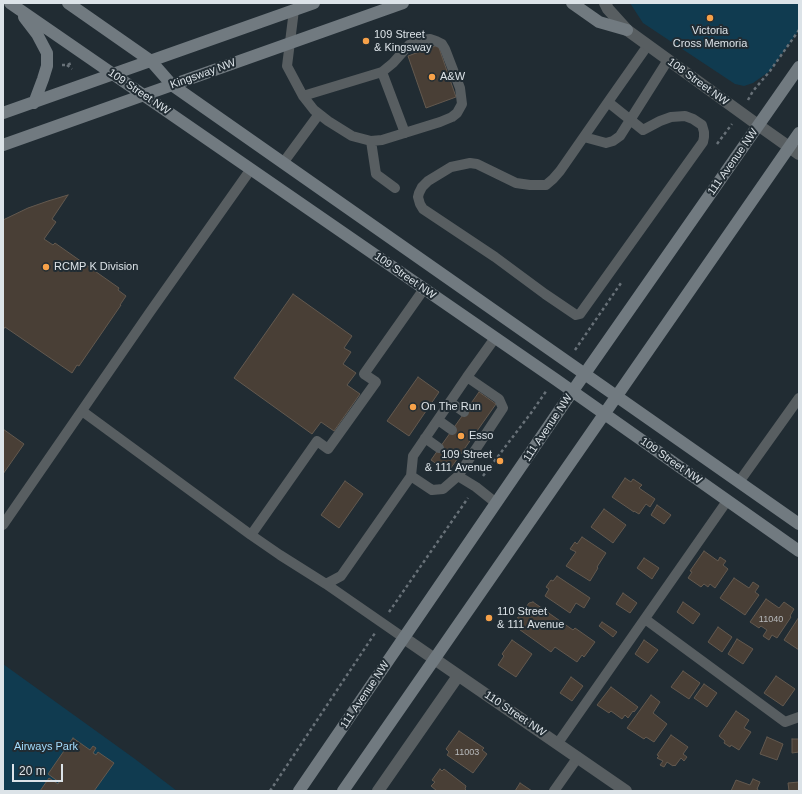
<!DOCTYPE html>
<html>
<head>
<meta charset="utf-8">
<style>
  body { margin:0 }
  #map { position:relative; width:802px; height:794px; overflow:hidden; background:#212c33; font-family:Helvetica,sans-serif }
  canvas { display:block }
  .frame { position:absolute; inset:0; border:4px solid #dce3e8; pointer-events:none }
  .scale { position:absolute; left:12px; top:764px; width:51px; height:18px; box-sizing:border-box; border:2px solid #dce3e8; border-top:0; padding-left:5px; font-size:12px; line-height:14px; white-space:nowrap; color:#dce3e8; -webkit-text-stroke:3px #212c33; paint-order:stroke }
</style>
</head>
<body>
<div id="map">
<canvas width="802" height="794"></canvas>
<div class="frame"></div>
<div class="scale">20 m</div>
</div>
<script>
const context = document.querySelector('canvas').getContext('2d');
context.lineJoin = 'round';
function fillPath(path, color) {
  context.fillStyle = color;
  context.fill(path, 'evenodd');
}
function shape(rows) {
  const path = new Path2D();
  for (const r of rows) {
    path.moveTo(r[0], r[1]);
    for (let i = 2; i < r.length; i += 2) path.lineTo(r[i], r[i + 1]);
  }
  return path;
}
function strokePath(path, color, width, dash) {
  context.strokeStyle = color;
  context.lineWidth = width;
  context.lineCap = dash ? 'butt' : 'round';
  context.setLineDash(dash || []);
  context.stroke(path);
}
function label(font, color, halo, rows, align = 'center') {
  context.font = font + ' Helvetica,sans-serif';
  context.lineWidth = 4;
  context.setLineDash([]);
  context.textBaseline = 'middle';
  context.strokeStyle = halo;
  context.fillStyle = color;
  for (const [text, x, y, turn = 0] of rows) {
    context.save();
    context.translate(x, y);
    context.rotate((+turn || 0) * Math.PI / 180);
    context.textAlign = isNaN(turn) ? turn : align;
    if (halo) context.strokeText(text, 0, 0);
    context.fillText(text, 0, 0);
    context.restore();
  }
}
fillPath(shape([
  [630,3,799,3,799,30,770,71,753,83,744,86,735,84,643,23],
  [3,664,135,759,177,791,3,791]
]), '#103b50');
const building = shape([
  [438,45,456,97,426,108,408,56,438,45],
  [68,195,52,219,56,222,44,239,53,245,55,243,119,288,118,290,126,296,120,305,121,305,79,366,77,365,72,373,5,327,3,330,3,220,28,208,48,201,68,195],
  [293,294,352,336,344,348,351,352,343,364,356,373,347,385,360,394,334,431,321,422,312,434,234,378,293,294],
  [418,377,439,392,409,436,387,421,418,377],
  [479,392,496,404,448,472,431,460,479,392],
  [3,429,24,444,3,474,3,429],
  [625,478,631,482,633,479,642,485,639,488,655,499,650,507,646,504,639,514,634,511,634,512,612,497,625,478],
  [345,481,363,494,339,528,321,515,345,481],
  [657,505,671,515,664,524,651,515,657,505],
  [604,509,626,525,613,543,591,527,604,509],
  [582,537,606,553,597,567,598,568,590,581,566,566,576,552,570,549,575,542,577,544,582,537],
  [704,551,718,561,720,557,726,561,723,565,728,569,715,588,710,584,708,587,704,584,701,587,688,578,692,572,690,571,704,551],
  [644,558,659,568,652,579,637,568,644,558],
  [557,576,590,598,584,608,576,603,570,613,545,596,549,589,546,587,551,580,553,581,557,576],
  [734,578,749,588,753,582,759,586,755,592,759,595,745,615,720,598,734,578],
  [623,593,637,603,630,613,616,604,623,593],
  [766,599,779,608,784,602,794,609,790,616,791,617,777,638,772,635,769,640,763,636,767,630,761,626,759,628,750,622,766,599],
  [533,602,573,630,575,628,595,642,584,657,582,655,577,662,555,647,551,652,516,627,515,622,518,617,522,616,525,613,524,610,529,603,533,602],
  [683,602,700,614,693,624,677,612,683,602],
  [799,617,799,650,784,640,799,617],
  [602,622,617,632,613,637,599,626,602,622],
  [718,627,732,637,722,652,708,642,718,627],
  [737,639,753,649,743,664,728,654,737,639],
  [512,640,532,654,516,677,498,665,504,656,502,654,512,640],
  [644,640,658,650,648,663,635,654,644,640],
  [683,671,700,683,689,699,671,687,683,671],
  [776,676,795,689,783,706,764,693,776,676],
  [571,677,583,686,572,701,560,693,571,677],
  [704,684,717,693,707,707,694,698,704,684],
  [611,687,638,707,634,712,633,711,628,718,625,715,622,719,611,711,609,713,597,705,611,687],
  [651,695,660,702,653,713,667,724,654,742,646,737,644,739,627,728,651,695],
  [736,711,749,720,744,728,751,732,739,750,731,745,730,747,724,743,725,741,719,736,736,711],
  [459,731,484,748,482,750,487,754,473,773,447,755,449,752,446,749,459,731],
  [671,735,688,747,683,754,687,757,684,761,681,758,675,766,674,765,673,766,667,762,664,767,660,765,663,761,657,758,659,756,657,755,671,735],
  [767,737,783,744,777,760,760,754,767,737],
  [73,738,90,750,93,746,96,748,93,753,96,755,98,752,114,763,94,791,40,791,49,778,58,784,59,782,48,774,73,738],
  [792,739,799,739,799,752,792,753,792,739],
  [440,769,442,771,444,769,466,786,465,789,467,791,437,791,431,786,435,782,432,780,440,769],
  [753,779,760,782,757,789,758,789,757,791,731,791,736,780,750,785,753,779],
  [799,782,799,791,789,791,788,783,799,782],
  [520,783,532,791,515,791,520,783]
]);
fillPath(building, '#493f36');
strokePath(building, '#63594f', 1);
strokePath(shape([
  [62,65,67,65,72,63],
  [67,65,72,69],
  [748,100,753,91,770,71,799,30],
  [717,144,732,124],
  [575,350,621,283],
  [483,476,531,413,547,390],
  [389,612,468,498],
  [270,791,375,633]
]), '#687178', 2.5, [3, 3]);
strokePath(shape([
  [294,10,287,66,303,96,314,110,328,121,352,136,371,141,382,140,440,122,452,117,457,113,462,104,460,88,445,49,442,44,436,41,430,39,423,40,409,45,393,63,382,72,303,96],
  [382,72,405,133],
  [608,102,643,130,660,121,671,117,685,116,693,119,702,125,704,132,704,137,703,142,580,314,576,315,545,294,495,257,423,209,420,204,418,197,419,193,422,187,428,181,451,167,470,163,477,164,516,183,530,185,546,185,553,179,560,171,608,102,648,45],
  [584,137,606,143,613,141,620,136,668,60],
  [371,141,376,174,395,188],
  [283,163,319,114],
  [495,338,467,377,499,399,503,408,458,476,476,487,496,503],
  [450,402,464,412],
  [82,411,251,535,280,555,326,584,404,638],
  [438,420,452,430],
  [425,438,439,448],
  [411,476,432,490,443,489,458,476],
  [739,482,799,398],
  [3,525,150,312,251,169],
  [251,535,317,441,328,449,376,382,364,374,424,289],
  [326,584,341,576,411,476,413,456,467,377],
  [645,619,785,722,799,717],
  [558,743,727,501],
  [554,791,578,757]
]), '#585e61', 10);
strokePath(shape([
  [605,3,608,9,627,30,758,125,799,154],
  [404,638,626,791],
  [378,791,458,676]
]), '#585e61', 12);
strokePath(shape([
  [10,3,555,379,799,551],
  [68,3,151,61,172,85,799,524],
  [572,3,599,22,627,30],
  [24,17,37,34,47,53,47,66,43,79,34,103],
  [3,113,314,3],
  [3,145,403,3],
  [299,791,572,392,799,67],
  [343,791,799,133]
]), '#717a80', 12);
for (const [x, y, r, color] of [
  [710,18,4,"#f7a149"],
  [366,41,4,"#f7a149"],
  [432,77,4,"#f7a149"],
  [46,267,4,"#f7a149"],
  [413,407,4,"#f7a149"],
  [461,436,4,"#f7a149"],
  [500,461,4,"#f7a149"],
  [489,618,4,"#f7a149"]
]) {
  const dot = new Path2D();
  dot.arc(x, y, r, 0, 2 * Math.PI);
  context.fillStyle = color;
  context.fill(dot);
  strokePath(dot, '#212c33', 1.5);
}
label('9px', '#b7babc', null, [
  ["11040",771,620],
  ["11003",467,753]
]);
label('11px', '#dce3e8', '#212c33', [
  ["Victoria",710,31,"center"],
  ["Cross Memoria",710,44,"center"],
  ["109 Street",374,35],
  ["& Kingsway",374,48],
  ["A&W",440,77],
  ["RCMP K Division",54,267],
  ["On The Run",421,407],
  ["Esso",469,436],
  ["109 Street",492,455,"right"],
  ["& 111 Avenue",492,468,"right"],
  ["110 Street",497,612],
  ["& 111 Avenue",497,625]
], 'left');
label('11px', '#dce3e8', '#212c33', [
  ["Kingsway NW",203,74,-20],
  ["108 Street NW",698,82,36],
  ["109 Street NW",139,92,34],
  ["111 Avenue NW",733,162,-55],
  ["109 Street NW",405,276,35],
  ["111 Avenue NW",548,428,-56],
  ["109 Street NW",671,461,35],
  ["111 Avenue NW",365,695,-56],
  ["110 Street NW",515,714,34]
]);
label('11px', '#a3dbfc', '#212c33', [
  ["Airways Park",46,747]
]);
</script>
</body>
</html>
